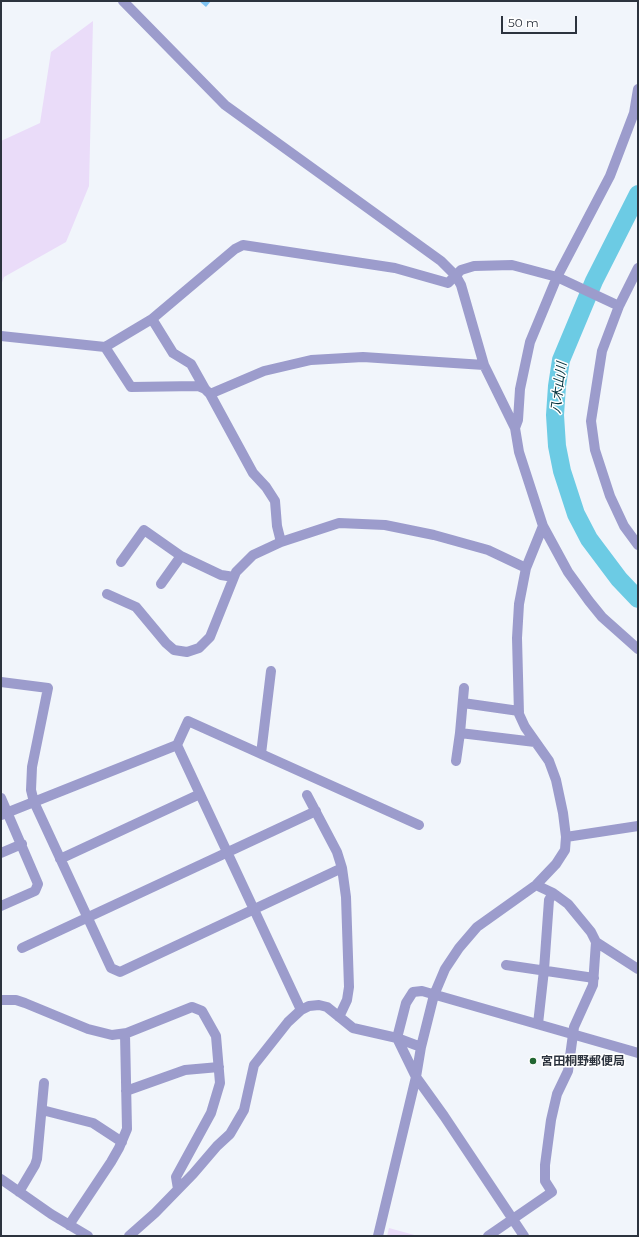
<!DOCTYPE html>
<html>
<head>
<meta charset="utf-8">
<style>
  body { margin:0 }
  #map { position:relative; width:639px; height:1237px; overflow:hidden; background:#f1f5fb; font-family:Montserrat,sans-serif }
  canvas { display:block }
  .frame { position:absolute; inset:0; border:2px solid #2c333e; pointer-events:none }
  .scale { position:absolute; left:501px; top:16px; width:76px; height:18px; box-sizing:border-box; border:2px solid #2c333e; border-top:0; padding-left:5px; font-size:12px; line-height:14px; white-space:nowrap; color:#2c333e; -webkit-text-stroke:3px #fff; paint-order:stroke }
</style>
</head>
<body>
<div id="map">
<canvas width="639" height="1237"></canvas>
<div class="frame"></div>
<div class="scale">50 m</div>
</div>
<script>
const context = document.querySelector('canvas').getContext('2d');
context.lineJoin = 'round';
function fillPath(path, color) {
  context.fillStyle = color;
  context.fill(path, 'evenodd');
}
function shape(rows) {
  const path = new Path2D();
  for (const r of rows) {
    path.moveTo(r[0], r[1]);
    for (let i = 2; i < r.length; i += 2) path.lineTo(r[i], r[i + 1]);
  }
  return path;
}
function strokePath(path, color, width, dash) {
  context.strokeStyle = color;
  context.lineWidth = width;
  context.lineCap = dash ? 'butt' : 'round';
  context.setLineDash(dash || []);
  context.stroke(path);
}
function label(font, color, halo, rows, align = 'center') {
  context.font = font + ' Montserrat,"Noto Sans JP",sans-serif';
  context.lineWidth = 3;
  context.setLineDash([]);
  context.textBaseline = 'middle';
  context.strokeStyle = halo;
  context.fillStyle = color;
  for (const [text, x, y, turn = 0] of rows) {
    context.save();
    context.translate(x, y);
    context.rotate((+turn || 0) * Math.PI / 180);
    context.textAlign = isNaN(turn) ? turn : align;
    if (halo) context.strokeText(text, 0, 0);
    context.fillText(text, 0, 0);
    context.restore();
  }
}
fillPath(shape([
  [93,21,89,186,66,242,4,277,1,285,1,141,40,123,51,52],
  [389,1228,418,1236,387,1236]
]), '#eadcf9');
strokePath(shape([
  [638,194,594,281,561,360,557,386,555,415,557,446,562,471,576,514,589,539,619,579,638,599]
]), '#6ccbe4', 18);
fillPath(shape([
  [199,1,211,1,206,7]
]), '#7ec3f2');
strokePath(shape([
  [123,1,225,105,441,261,456,276,461,285,484,365,515,428,519,452,543,526,568,572,589,601,602,617,638,649],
  [638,268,619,306,602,351,591,421,595,450,610,496,624,526,638,545],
  [152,319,173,353,191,364,205,389],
  [1,336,105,347,152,319,235,249,243,245,395,268,448,283,461,270,474,266,512,265,557,277,619,306],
  [105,347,131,387,198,386,205,389,210,394,253,473,266,487,275,501,277,526,281,542],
  [210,394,264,371,311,360,363,357,484,365],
  [515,428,518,420,520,389,530,342,557,277,610,176,634,113,638,89],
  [121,562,144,530,181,556,221,575,234,577],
  [161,584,181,556],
  [107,594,136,607,166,643,174,650,187,652,199,648,210,637,236,572,253,555,281,542,339,523,385,525,434,535,488,550,526,568],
  [1,682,48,688,32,767,31,790,34,802,111,968,120,972,342,868],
  [464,688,460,733,535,742],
  [463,703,519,711],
  [177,745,301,1010],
  [261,754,271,671],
  [456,761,460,733],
  [307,795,337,852,342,868,346,897,349,987,347,1000,339,1017],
  [1,798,38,884,35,891,1,906],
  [1,815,177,745,188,721,419,825],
  [566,837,638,826],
  [1,853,22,844],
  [60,859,200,794],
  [596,942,638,969],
  [22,948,316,811],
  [506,965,594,978],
  [1,1000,16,1000,25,1003,88,1029,112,1035,127,1033,192,1007,202,1011,216,1036,220,1083,211,1113,176,1177,178,1189],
  [538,1024,544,970,549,900,553,893],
  [126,1091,185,1070,219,1067],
  [42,1110,93,1123,122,1142],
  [1,1179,51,1214,88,1236],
  [19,1192,35,1165,37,1159,44,1083],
  [69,1225,111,1162,119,1148,127,1129,125,1034],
  [129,1236,155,1213,193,1174,217,1146,230,1134,244,1110,254,1065,288,1022,301,1010,309,1006,319,1005,327,1007,353,1028,397,1038,421,1047],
  [378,1236,416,1077,421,1047,434,995,445,969,459,948,477,927,536,885,556,864,565,850,566,837,563,813,556,780,549,761,525,727,519,714,517,638,519,604,526,568,543,526],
  [488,1236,552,1192,545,1181,545,1165,551,1120,557,1094,568,1071,574,1027,593,985,596,942,591,932,568,904,553,893,536,885],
  [524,1236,444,1116,416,1077,397,1038,406,1003,413,992,422,991,638,1053]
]), '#9c9ccc', 10);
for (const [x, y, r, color] of [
  [533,1061,4,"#216632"]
]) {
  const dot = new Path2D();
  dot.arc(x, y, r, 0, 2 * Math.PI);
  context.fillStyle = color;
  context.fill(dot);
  strokePath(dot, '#fff', 1.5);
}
label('bold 12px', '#2c333e', '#fff', [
  ["宮田桐野郵便局",541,1061]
], 'left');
label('italic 13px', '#03323d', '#fff', [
  ["八木山川",559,388,-83]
]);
</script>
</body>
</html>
